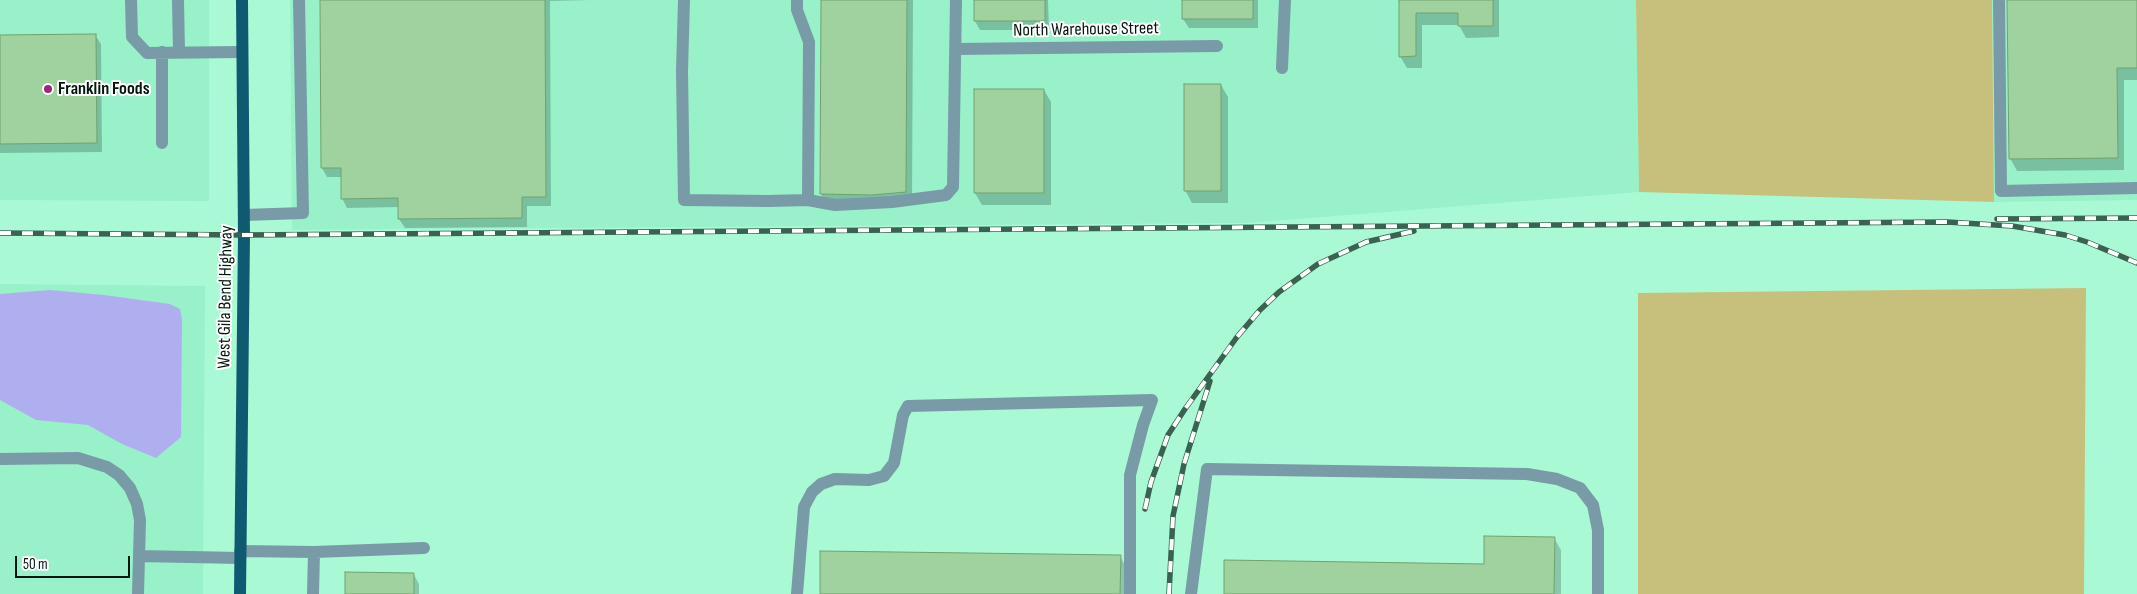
<!DOCTYPE html>
<html>
<head>
<meta charset="utf-8">
<style>
  body { margin:0 }
  #map { position:relative; width:2137px; height:594px; overflow:hidden; background:#aaf9d5; font-family:"Sofia Sans Condensed",sans-serif }
  canvas { display:block }
  .scale { position:absolute; left:15px; top:556px; width:115px; height:22px; box-sizing:border-box; border:2px solid #01170e; border-top:0; padding-left:6px; font-size:15px; line-height:18px; white-space:nowrap; color:#01170e; -webkit-text-stroke:4px #fff; paint-order:stroke }
</style>
</head>
<body>
<div id="map">
<canvas width="2137" height="594"></canvas>
<div class="scale">50 m</div>
</div>
<script>
const context = document.querySelector('canvas').getContext('2d');
context.lineJoin = 'round';
function fillPath(path, color) {
  context.fillStyle = color;
  context.fill(path, 'evenodd');
}
function shape(rows) {
  const path = new Path2D();
  for (const r of rows) {
    path.moveTo(r[0], r[1]);
    for (let i = 2; i < r.length; i += 2) path.lineTo(r[i], r[i + 1]);
  }
  return path;
}
function strokePath(path, color, width, dash) {
  context.strokeStyle = color;
  context.lineWidth = width;
  context.lineCap = dash ? 'butt' : 'round';
  context.setLineDash(dash || []);
  context.stroke(path);
}
function label(font, color, halo, rows, align = 'center') {
  context.font = font + ' "Sofia Sans Condensed",sans-serif';
  context.lineWidth = 4;
  context.setLineDash([]);
  context.textBaseline = 'middle';
  context.strokeStyle = halo;
  context.fillStyle = color;
  for (const [text, x, y, turn = 0] of rows) {
    context.save();
    context.translate(x, y);
    context.rotate((+turn || 0) * Math.PI / 180);
    context.textAlign = isNaN(turn) ? turn : align;
    if (halo) context.strokeText(text, 0, 0);
    context.fillText(text, 0, 0);
    context.restore();
  }
}
fillPath(shape([
  [0,0,209,0,209,201,0,200],
  [290,0,1636,0,1639,192,1246,223,292,230],
  [1992,0,2137,0,2137,200,1994,202],
  [0,284,205,286,203,594,0,594]
]), '#98f1c9');
fillPath(shape([
  [1636,0,1992,0,1994,202,1639,192],
  [2086,288,2084,594,1638,594,1638,293]
]), '#c6c07c');
fillPath(shape([
  [50,290,104,295,170,304,180,309,182,320,181,437,156,458,122,444,88,425,36,420,0,400,0,294]
]), '#afafef');
fillPath(shape([
  [321,0,590,0,550,1,551,206,527,206,527,227,405,228,399,219,399,207,347,208,342,198,342,177,327,177,322,168],
  [822,0,913,0,912,204,828,206,821,194],
  [975,0,1048,0,1049,30,980,30,975,21],
  [1183,0,1258,0,1258,28,1189,28,1183,19],
  [1400,0,1499,0,1499,37,1466,38,1459,25,1422,25,1422,68,1407,68,1400,56],
  [2008,0,2137,0,2137,80,2124,80,2124,170,2017,171,2010,158],
  [95,35,101,44,102,152,0,153,0,36],
  [1221,85,1228,97,1228,203,1192,203,1185,190],
  [1044,90,1051,102,1051,205,982,205,975,193],
  [1554,538,1561,550,1561,594,1225,594,1485,565],
  [1120,556,1127,569,1127,594,821,594],
  [414,575,419,584,419,594,346,594]
]), '#0003');
const building = shape([
  [320,0,545,0,546,197,522,197,522,218,398,219,398,198,341,199,341,168,321,168,320,0],
  [821,0,907,0,906,192,872,195,820,194,821,0],
  [974,0,1045,0,1045,21,974,21,974,0],
  [1182,0,1253,0,1253,19,1182,19,1182,0],
  [1399,0,1493,0,1493,26,1458,26,1458,13,1416,13,1416,56,1399,57,1399,0],
  [2007,0,2137,0,2137,68,2117,68,2118,158,2009,159,2007,0],
  [96,34,97,143,0,144,0,35,96,34],
  [1184,84,1221,84,1221,191,1184,191,1184,84],
  [974,89,1044,89,1044,193,974,193,974,89],
  [1484,536,1555,537,1554,594,1224,594,1224,560,1484,564,1484,536],
  [820,551,1121,555,1120,594,820,594,820,551],
  [345,572,414,573,414,594,345,594,345,572]
]);
fillPath(building, '#9fd29e');
strokePath(building, '#6fa26f', 1);
strokePath(shape([
  [131,0,132,37,147,53,242,52],
  [178,0,179,52],
  [684,0,682,71,684,200,768,201,808,200,809,42,797,10,797,0],
  [1999,0,2001,191,2137,188],
  [956,49,1217,46],
  [162,52,162,143],
  [1282,68,1285,0],
  [808,200,835,205,892,202,946,195,953,187,956,0],
  [244,215,303,213,299,0],
  [0,459,78,458,107,467,119,475,130,488,137,504,140,520,138,594],
  [240,551,314,552,313,594],
  [314,552,424,548],
  [139,556,240,558],
  [797,594,804,507,812,492,821,484,835,479,869,480,884,476,894,463,903,415,908,406,1152,400,1143,425,1130,475,1130,594],
  [1191,594,1207,469,1527,474,1557,479,1580,488,1593,505,1598,530,1598,594]
]), '#799aa7', 12);
strokePath(shape([
  [240,594,244,235,242,0]
]), '#0f5a71', 12);
const rail = shape([
  [1997,219,2137,218],
  [0,233,244,235,1947,222,2012,226,2065,235,2087,242,2137,263],
  [1145,509,1151,482,1168,435,1185,409,1237,337,1260,310,1279,292,1318,264,1366,242,1414,231],
  [1169,594,1173,516,1184,464,1210,381]
]);
strokePath(rail, '#396250', 5.5);
strokePath(rail, '#fff', 4, [11]);
for (const [x, y, r, color] of [
  [48,89,5,"#a02478"]
]) {
  const dot = new Path2D();
  dot.arc(x, y, r, 0, 2 * Math.PI);
  context.fillStyle = color;
  context.fill(dot);
  strokePath(dot, '#fff', 2);
}
label('18px', '#01170e', '#fff', [
  ["North Warehouse Street",1086,30,-1],
  ["West Gila Bend Highway",226,297,-89]
]);
label('bold 18px', '#01170e', '#fff', [
  ["Franklin Foods",58,89]
], 'left');
</script>
</body>
</html>
